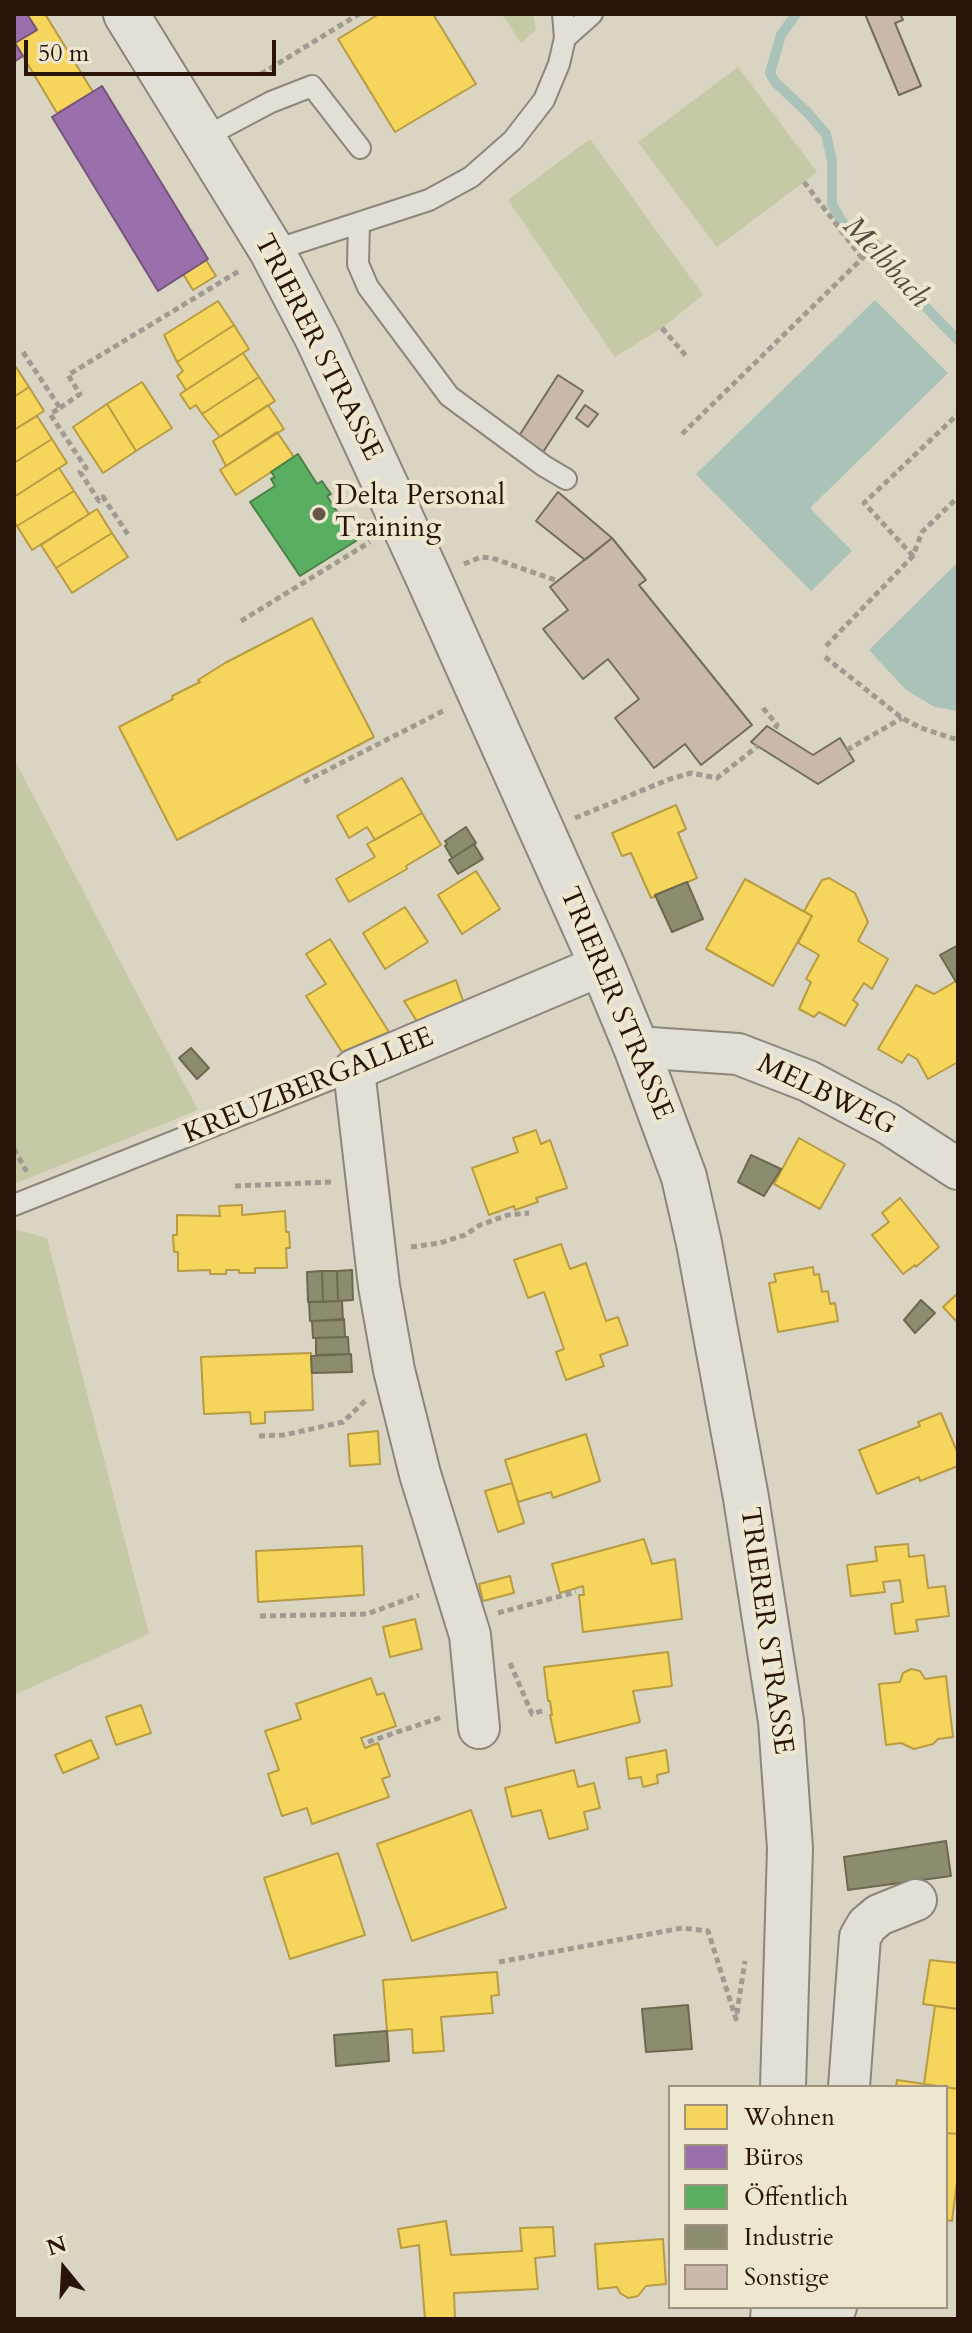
<!DOCTYPE html>
<html>
<head>
<meta charset="utf-8">
<style>
  body { margin:0 }
  #map { position:relative; width:972px; height:2333px; overflow:hidden; background:#dad4c2; font-family:Cardo,serif }
  canvas { display:block }
  .frame { position:absolute; inset:0; border:16px solid #291407; pointer-events:none }
  .legend { position:absolute; left:668px; top:2085px; width:280px; height:224px; box-sizing:border-box; background:#eee7d0; border:2px solid #9f9380; margin:0; padding:10px 14px; list-style:none; font-size:24px; color:#291407 }
  .legend li { display:flex; align-items:center; gap:16px; height:40px }
  .legend b { width:40px; border:2px solid #9f9380 }
  .north { position:absolute; left:24px; top:2229px; width:80px; height:80px; -webkit-text-stroke:6px #eee7d0; paint-order:stroke; rotate:342deg; font-size:22px; font-weight:700; line-height:32px; text-align:center; color:#291407 }
  .north::after { content:''; display:block; margin:auto; width:28px; height:36px; background:#291407; clip-path:polygon(50% 0,100% 100%,50% 72%,0 100%) }
  .scale { position:absolute; left:24px; top:40px; width:252px; height:36px; box-sizing:border-box; border:4px solid #291407; border-top:0; padding-left:10px; font-size:24px; line-height:28px; white-space:nowrap; color:#291407; -webkit-text-stroke:6px #eee7d0; paint-order:stroke }
</style>
</head>
<body>
<div id="map">
<canvas width="972" height="2333"></canvas>
<div class="frame"></div>
<ul class="legend">
<li><b style="height:22px;background:#f6d55c"></b>Wohnen</li>
<li><b style="height:22px;background:#9970ab"></b>Büros</li>
<li><b style="height:22px;background:#5aae61"></b>Öffentlich</li>
<li><b style="height:22px;background:#8c8c6e"></b>Industrie</li>
<li><b style="height:22px;background:#c9b8ab"></b>Sonstige</li>
</ul>
<div class="north">N</div>
<div class="scale">50 m</div>
</div>
<script>
const context = document.querySelector('canvas').getContext('2d');
context.lineJoin = 'round';
function fillPath(path, color) {
  context.fillStyle = color;
  context.fill(path, 'evenodd');
}
function shape(rows) {
  const path = new Path2D();
  for (const r of rows) {
    path.moveTo(r[0], r[1]);
    for (let i = 2; i < r.length; i += 2) path.lineTo(r[i], r[i + 1]);
  }
  return path;
}
function strokePath(path, color, width, dash) {
  context.strokeStyle = color;
  context.lineWidth = width;
  context.lineCap = dash ? 'butt' : 'round';
  context.setLineDash(dash || []);
  context.stroke(path);
}
function label(font, color, halo, rows, align = 'center') {
  context.font = font + ' Cardo,serif';
  context.lineWidth = 8;
  context.setLineDash([]);
  context.textBaseline = 'middle';
  context.strokeStyle = halo;
  context.fillStyle = color;
  for (const [text, x, y, turn = 0] of rows) {
    context.save();
    context.translate(x, y);
    context.rotate((+turn || 0) * Math.PI / 180);
    context.textAlign = isNaN(turn) ? turn : align;
    if (halo) context.strokeText(text, 0, 0);
    context.fillText(text, 0, 0);
    context.restore();
  }
}
fillPath(shape([
  [502,14,533,14,536,30,521,43],
  [738,67,817,172,717,247,638,142],
  [590,139,703,295,662,328,615,357,508,200],
  [14,759,198,1110,14,1184],
  [14,1229,47,1238,149,1634,14,1695]
]), '#c5c9a5');
fillPath(shape([
  [875,300,948,373,810,508,852,551,811,591,696,474],
  [958,562,958,711,935,707,906,690,869,650]
]), '#aac2b8');
const homes = shape([
  [27,14,45,14,93,92,57,113,15,43,37,30,27,14],
  [379,14,433,14,476,84,395,132,338,39,379,14],
  [206,260,216,276,193,290,183,274,206,260],
  [218,301,234,325,177,362,164,335,218,301],
  [234,325,249,349,186,390,177,376,183,371,177,362,234,325],
  [243,353,259,377,202,414,196,405,190,409,180,394,243,353],
  [14,364,29,387,14,397,14,364],
  [259,377,275,401,220,437,202,414,259,377],
  [142,382,172,428,136,451,107,404,142,382],
  [29,387,44,411,14,430,14,397,29,387],
  [107,404,136,451,103,473,73,427,107,404],
  [268,405,284,429,226,466,213,441,268,405],
  [37,416,52,439,14,463,14,430,37,416],
  [277,432,294,457,236,495,220,470,277,432],
  [52,439,67,463,14,497,14,463,52,439],
  [59,468,74,491,17,526,14,522,14,497,59,468],
  [74,491,89,514,32,550,17,526,74,491],
  [97,509,112,533,56,568,41,545,97,509],
  [112,533,128,557,72,593,56,568,112,533],
  [312,618,374,737,177,840,119,727,173,699,172,696,200,682,198,680,225,663,312,618],
  [402,778,422,813,375,840,367,827,349,838,337,816,402,778],
  [676,805,686,829,678,833,697,878,651,898,631,853,622,856,612,833,676,805],
  [422,813,441,845,406,866,407,869,349,902,336,879,375,857,367,844,422,813],
  [476,871,500,909,462,934,438,895,476,871],
  [829,878,855,893,868,922,858,941,888,959,872,989,864,983,853,1000,858,1004,845,1026,819,1012,814,1017,799,1009,811,982,806,979,819,955,798,943,812,916,804,911,822,880,829,878],
  [745,879,812,916,773,986,706,949,745,879],
  [405,907,428,942,385,969,363,933,405,907],
  [330,939,389,1032,342,1052,306,996,326,984,306,954,330,939],
  [456,980,464,1004,418,1023,404,1001,456,980],
  [958,980,958,1062,928,1079,917,1059,908,1054,902,1063,878,1049,916,985,934,994,958,980],
  [536,1130,541,1144,550,1140,567,1188,536,1198,538,1202,515,1210,514,1206,489,1215,472,1168,518,1152,513,1138,536,1130],
  [799,1138,845,1164,820,1209,774,1184,799,1138],
  [900,1198,939,1247,916,1267,915,1265,903,1274,872,1235,889,1222,882,1213,900,1198],
  [242,1205,242,1215,285,1211,286,1232,289,1232,290,1248,286,1248,287,1268,255,1268,255,1273,239,1273,239,1270,226,1270,226,1274,210,1274,210,1270,178,1271,178,1252,174,1252,173,1235,177,1235,177,1215,220,1216,219,1206,242,1205],
  [561,1244,570,1269,586,1263,606,1321,618,1317,628,1345,600,1355,604,1366,566,1380,556,1352,564,1349,544,1292,528,1298,514,1260,561,1244],
  [813,1267,814,1275,819,1274,822,1292,828,1291,830,1304,835,1303,838,1321,778,1332,769,1283,776,1282,774,1274,813,1267],
  [958,1293,958,1323,943,1307,958,1293],
  [311,1353,313,1410,265,1412,265,1423,251,1424,250,1412,204,1414,201,1357,311,1353],
  [941,1413,958,1454,958,1466,920,1481,919,1477,877,1494,859,1450,920,1426,918,1422,941,1413],
  [378,1431,380,1464,350,1466,348,1434,378,1431],
  [586,1434,600,1481,553,1498,551,1492,518,1502,505,1460,586,1434],
  [512,1483,524,1523,498,1532,485,1491,512,1483],
  [644,1539,652,1564,675,1559,682,1619,583,1632,579,1595,584,1595,583,1586,560,1593,552,1564,644,1539],
  [908,1544,909,1557,924,1555,928,1588,945,1586,949,1616,916,1620,918,1631,895,1634,891,1604,903,1602,900,1580,883,1582,885,1592,851,1596,847,1565,877,1561,875,1547,908,1544],
  [362,1546,364,1595,258,1602,256,1551,362,1546],
  [510,1576,514,1593,483,1601,479,1584,510,1576],
  [415,1619,422,1649,390,1657,383,1627,415,1619],
  [668,1652,672,1686,633,1691,640,1722,556,1743,550,1715,552,1715,550,1701,548,1701,544,1667,668,1652],
  [911,1669,920,1671,925,1679,946,1676,953,1737,938,1739,933,1744,914,1749,901,1743,886,1745,879,1684,900,1682,903,1673,911,1669],
  [371,1678,377,1695,384,1693,396,1726,361,1738,365,1748,378,1743,390,1776,382,1779,389,1797,312,1824,307,1808,282,1816,268,1774,279,1770,265,1731,301,1719,296,1704,371,1678],
  [141,1705,151,1733,116,1745,106,1717,141,1705],
  [91,1740,99,1758,63,1773,55,1755,91,1740],
  [666,1750,669,1772,657,1775,658,1783,643,1787,641,1777,629,1779,626,1758,666,1750],
  [574,1770,578,1787,594,1783,600,1808,584,1812,588,1829,549,1839,541,1810,512,1817,505,1788,574,1770],
  [471,1810,506,1908,412,1941,377,1844,471,1810],
  [338,1853,365,1935,290,1959,264,1878,338,1853],
  [930,1960,958,1963,958,2009,923,2004,930,1960],
  [497,1972,499,1995,491,1996,493,2013,441,2017,444,2051,413,2053,412,2029,387,2031,383,1980,497,1972],
  [935,2006,958,2009,958,2089,924,2084,935,2006],
  [897,2080,958,2089,958,2134,946,2133,946,2087,896,2087,897,2080],
  [946,2133,958,2134,958,2174,952,2221,946,2220,946,2133],
  [446,2221,451,2255,522,2251,520,2228,553,2227,555,2256,535,2258,538,2289,454,2293,455,2319,425,2319,419,2245,401,2248,398,2229,446,2221],
  [663,2239,666,2284,646,2286,638,2296,628,2298,620,2293,617,2287,598,2289,595,2244,663,2239]
]);
fillPath(homes, '#f6d55c');
strokePath(homes, '#b89b42', 2);
const offices = shape([
  [14,14,27,14,37,30,15,43,23,56,14,62,14,14],
  [102,86,208,259,158,291,52,117,102,86]
]);
fillPath(offices, '#9970ab');
strokePath(offices, '#77547a', 2);
const public = shape([
  [298,454,317,484,322,481,326,487,331,494,327,496,356,541,300,576,250,502,275,486,271,479,275,477,271,472,298,454]
]);
fillPath(public, '#5aae61');
strokePath(public, '#4b8046', 2);
const industry = shape([
  [466,827,476,843,452,858,445,846,447,844,445,841,466,827],
  [474,844,483,859,458,874,449,860,474,844],
  [687,882,703,919,672,932,655,895,687,882],
  [958,945,958,980,956,982,940,955,958,945],
  [191,1048,209,1068,197,1079,179,1058,191,1048],
  [751,1155,781,1169,764,1196,738,1182,751,1155],
  [352,1270,353,1300,338,1301,337,1271,352,1270],
  [322,1271,323,1302,308,1302,307,1272,322,1271],
  [322,1271,337,1271,338,1301,323,1302,322,1271],
  [921,1300,935,1313,915,1333,904,1320,921,1300],
  [342,1301,343,1320,310,1321,309,1302,342,1301],
  [344,1319,345,1337,313,1338,312,1321,344,1319],
  [345,1337,348,1337,349,1354,316,1355,316,1338,345,1337],
  [351,1354,352,1372,312,1373,311,1356,351,1354],
  [946,1841,951,1876,848,1890,844,1857,946,1841],
  [688,2005,692,2049,646,2052,642,2009,688,2005],
  [387,2031,389,2061,336,2066,334,2035,387,2031]
]);
fillPath(industry, '#8c8c6e');
strokePath(industry, '#6e684f', 2);
strokePath(shape([
  [796,14,781,35,770,73,775,82,807,112,826,134,832,161,832,204,842,222,958,340]
]), '#aac2b8', 10);
const building = shape([
  [865,14,900,14,903,20,895,23,921,86,899,95,865,14],
  [558,375,583,391,543,452,519,436,558,375],
  [585,405,598,414,588,427,576,418,585,405],
  [558,492,612,538,585,560,536,521,558,492],
  [612,538,646,580,639,585,752,725,701,765,685,744,654,768,615,718,639,699,608,659,583,679,543,629,568,610,550,587,612,538],
  [767,726,813,755,840,738,854,761,818,784,751,742,767,726]
]);
fillPath(building, '#c9b8ab');
strokePath(building, '#736c61', 2);
const service = shape([
  [565,38,592,14],
  [203,138,271,102,312,86,360,148],
  [359,223,358,264,368,287,449,396,544,466,566,479],
  [272,251,429,200,471,177,513,140,544,100,559,64,565,38,563,14],
  [14,1205,354,1070]
]);
const minor = shape([
  [636,1047,738,1054,808,1081,889,1124,958,1169],
  [479,1728,470,1635,420,1474,394,1370,379,1286,354,1070,602,965],
  [849,2087,860,1937,867,1925,879,1915,916,1900],
  [774,2313,812,2312,836,2307]
]);
const tertiary = shape([
  [126,14,272,251,318,339,429,579,602,965,636,1047,684,1177,699,1243,746,1498,781,1721,790,1848,783,2087],
  [773,2319,774,2307]
]);
strokePath(service, '#8c867a', 24);
strokePath(minor, '#8c867a', 44);
strokePath(tertiary, '#8c867a', 48);
strokePath(shape([
  [261,74,359,14],
  [804,182,862,258],
  [662,328,687,357],
  [23,352,60,408,50,414,86,468,80,472,99,501,103,497,129,536],
  [60,408,80,394,68,375,239,271],
  [682,434,881,240],
  [913,556,864,503,958,414],
  [464,564,481,557,492,558,558,581],
  [241,621,370,542],
  [826,646,913,556,922,532,958,497],
  [825,657,902,718,921,728,958,740],
  [763,708,777,725,774,730],
  [847,750,902,718],
  [304,782,445,710],
  [575,818,670,779,691,773,717,778,758,746],
  [14,1149,27,1172],
  [235,1186,332,1182],
  [411,1247,440,1243,465,1235,480,1225,508,1215,529,1213],
  [259,1436,284,1435,343,1422,366,1400],
  [498,1613,576,1592],
  [260,1616,367,1614,419,1595],
  [510,1663,532,1714,545,1710],
  [368,1742,442,1717],
  [499,1962,682,1928,708,1931,736,2019,745,1961]
]), '#9f9b92', 5, [6, 4]);
strokePath(service, '#e2e0d6', 20);
strokePath(minor, '#e2e0d6', 40);
strokePath(tertiary, '#e2e0d6', 44);
for (const [x, y, r, color] of [
  [319,514,8,"#675748"]
]) {
  const dot = new Path2D();
  dot.arc(x, y, r, 0, 2 * Math.PI);
  context.fillStyle = color;
  context.fill(dot);
  strokePath(dot, '#eee7d0', 3);
}
label('28px', '#291407', '#eee7d0', [
  ["TRIERER STRASSE",317,348,63],
  ["TRIERER STRASSE",615,1004,67],
  ["KREUZBERGALLEE",309,1087,-22],
  ["MELBWEG",826,1096,26],
  ["TRIERER STRASSE",765,1631,82]
]);
label('28px', '#291407', '#eee7d0', [
  ["Delta Personal",335,498],
  ["Training",335,530]
], 'left');
label('italic 30px', '#4f4e44', '#eee7d0', [
  ["Melbbach",885,263,47]
]);
</script>
</body>
</html>
